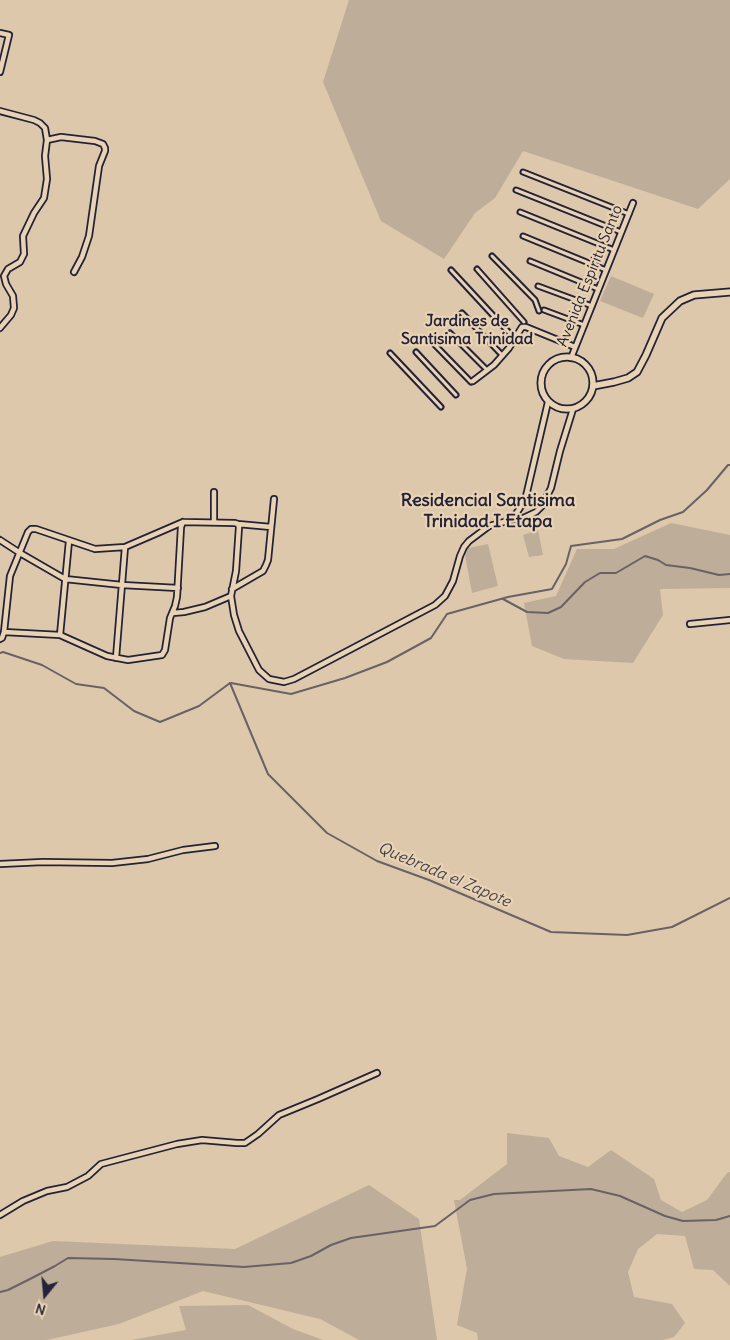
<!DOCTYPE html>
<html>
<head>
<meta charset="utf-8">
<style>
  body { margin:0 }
  #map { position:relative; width:730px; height:1340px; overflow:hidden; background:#ddc8ab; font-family:Delius,sans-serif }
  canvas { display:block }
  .north { position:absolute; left:20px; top:1270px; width:50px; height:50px; -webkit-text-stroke:4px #e9d3b2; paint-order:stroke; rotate:197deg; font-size:14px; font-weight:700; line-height:20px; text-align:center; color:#22223b }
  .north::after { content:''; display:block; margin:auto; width:18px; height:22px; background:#22223b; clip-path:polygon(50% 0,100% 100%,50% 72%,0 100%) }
</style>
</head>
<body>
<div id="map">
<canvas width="730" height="1340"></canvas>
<div class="north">N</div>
</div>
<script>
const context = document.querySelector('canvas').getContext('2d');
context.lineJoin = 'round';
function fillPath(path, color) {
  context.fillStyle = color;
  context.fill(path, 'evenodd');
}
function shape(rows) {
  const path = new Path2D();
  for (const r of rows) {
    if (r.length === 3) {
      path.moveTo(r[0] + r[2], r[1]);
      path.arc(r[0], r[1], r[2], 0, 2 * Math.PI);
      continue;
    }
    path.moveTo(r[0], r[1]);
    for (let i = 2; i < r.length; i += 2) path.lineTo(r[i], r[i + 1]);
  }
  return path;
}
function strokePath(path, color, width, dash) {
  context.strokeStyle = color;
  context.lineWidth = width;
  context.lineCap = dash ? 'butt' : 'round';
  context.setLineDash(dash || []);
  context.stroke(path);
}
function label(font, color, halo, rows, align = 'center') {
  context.font = font + ' Delius,sans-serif';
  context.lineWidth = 4.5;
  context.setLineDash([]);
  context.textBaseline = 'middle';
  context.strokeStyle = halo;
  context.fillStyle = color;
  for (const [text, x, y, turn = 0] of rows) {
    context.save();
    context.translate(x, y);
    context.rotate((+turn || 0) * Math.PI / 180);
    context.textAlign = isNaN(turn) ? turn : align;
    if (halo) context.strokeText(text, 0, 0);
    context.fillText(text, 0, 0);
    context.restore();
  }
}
fillPath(shape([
  [349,0,730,0,730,179,698,209,523,151,495,198,475,213,444,259,381,221,323,82],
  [611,276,654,294,643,318,600,301],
  [671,523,730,535,730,588,660,589,663,615,633,663,564,659,532,646,524,603,556,596,577,549,614,549],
  [538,530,543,555,529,557,523,535],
  [488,544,498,586,472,593,464,549],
  [507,1133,549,1138,559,1156,588,1167,611,1150,654,1179,661,1200,682,1212,707,1200,727,1173,730,1172,730,1286,713,1270,694,1269,685,1236,657,1234,638,1249,628,1272,634,1297,672,1304,685,1323,674,1337,663,1340,478,1340,477,1333,457,1325,467,1269,454,1200,460,1200,507,1164],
  [369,1185,419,1219,437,1340,359,1340,320,1319,203,1291,119,1324,47,1340,0,1340,0,1257,53,1241,235,1249],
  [248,1305,293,1329,323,1340,131,1340,186,1330,179,1306]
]), '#bead98');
strokePath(shape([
  [503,599,527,612,548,613,561,607,585,582,600,573,616,573,645,556,658,560,666,565,690,568,719,575,730,574],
  [0,653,3,652,42,665,76,684,104,688,134,711,160,722,199,706,230,683],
  [230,683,268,774,327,833,377,861,429,880,551,932,627,935,672,927,730,898],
  [231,683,291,694,345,678,387,662,431,638,447,614,508,597,552,589,566,564,571,546,622,539,660,520,683,512,707,490,728,465,730,465],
  [0,1292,8,1290,30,1279,55,1266,68,1258,114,1259,244,1267,291,1263,311,1256,331,1245,351,1238,435,1226,470,1200,494,1194,591,1189,620,1196,665,1216,683,1221,716,1220,730,1216]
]), '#696166', 2);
const pedestrian = shape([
  [523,172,629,214],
  [516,190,621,232],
  [520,212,614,250],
  [523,236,606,270],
  [492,256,535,300,539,311],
  [530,261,598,289],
  [477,269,524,322],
  [451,270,515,339],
  [538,286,592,306],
  [544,310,584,325],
  [462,313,502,355],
  [450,333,487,370],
  [435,345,471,382],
  [416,352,456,395],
  [390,353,441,407]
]);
const minor = shape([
  [0,33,9,35,0,72],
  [0,111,34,120,40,123,45,128,47,140,45,156,47,179,44,198,34,213,23,236,24,254,20,262,8,269,4,276,6,284,13,296,14,308,11,315,0,328],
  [47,140,61,137,95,141,103,144,105,148,105,151,99,166,89,236,82,257,74,272],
  [571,358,633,203],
  [473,381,494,365,509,348,522,327,526,327,575,347],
  [515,519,514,517,525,500,527,492,548,402],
  [214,522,214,492],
  [238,524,239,527,236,571,231,596,234,615,239,631,259,670,269,679,284,682,294,679,435,605,445,596,453,581,460,556,464,547,469,541,489,526,515,519,521,519,536,512,542,506,551,488,560,451,573,409],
  [0,540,20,553,65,579,122,585,178,588],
  [232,589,263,571,266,565,268,560,274,499],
  [173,613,184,612,205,607,231,596],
  [690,624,730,620],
  [4,632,60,635,107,656,128,660,162,655,165,650,170,618,175,606,177,597,181,527,183,522],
  [60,635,69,541],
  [0,639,2,638,4,632,10,576,28,532,31,529,36,529,95,549,125,547,183,522,235,523,238,524,271,527],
  [116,658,125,547],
  [0,864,43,862,112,863,148,859,183,850,215,846],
  [0,1215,23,1201,47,1191,67,1187,88,1176,101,1164,177,1144,202,1140,237,1143,245,1143,258,1134,279,1115,318,1099,377,1073]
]);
const tertiary = shape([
  [567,383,26],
  [593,386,614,382,628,378,637,372,646,355,662,318,680,301,694,295,730,292]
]);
strokePath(pedestrian, '#22223b', 7);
strokePath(minor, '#22223b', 8);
strokePath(tertiary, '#22223b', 9);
strokePath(pedestrian, '#e9d3b2', 3);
strokePath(minor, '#e9d3b2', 4.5);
strokePath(tertiary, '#e9d3b2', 5.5);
label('15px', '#22223b', '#e9d3b2', [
  ["Avenida Espíritu Santo",590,276,-68]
]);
label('bold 16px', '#22223b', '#e9d3b2', [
  ["Jardines de",467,321],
  ["Santisima Trinidad",467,339]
]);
label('italic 16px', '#454250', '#e9d3b2', [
  ["Quebrada el Zapote",444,875,23]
]);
label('bold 18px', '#22223b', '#e9d3b2', [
  ["Residencial Santisima",488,501],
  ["Trinidad I Etapa",488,522]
]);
</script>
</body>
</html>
